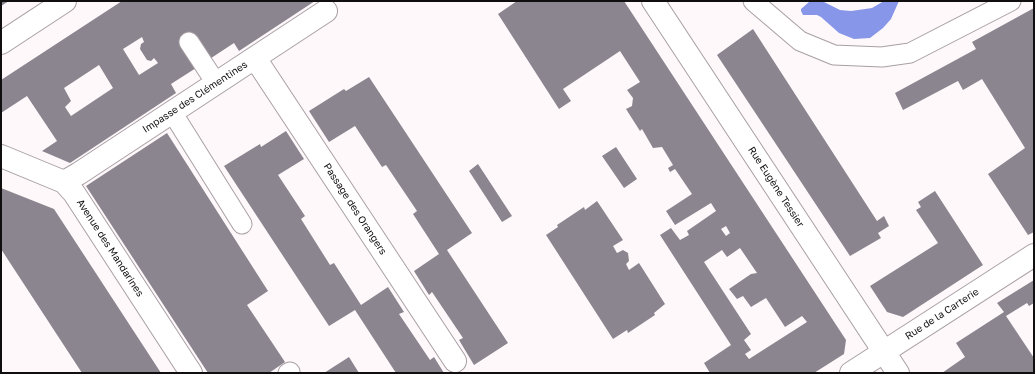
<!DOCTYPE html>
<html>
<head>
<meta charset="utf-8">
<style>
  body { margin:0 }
  #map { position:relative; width:1035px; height:374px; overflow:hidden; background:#fef8fb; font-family:"Golos Text",sans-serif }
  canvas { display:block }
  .frame { position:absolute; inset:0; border:2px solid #110e10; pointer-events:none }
</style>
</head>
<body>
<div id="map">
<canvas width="1035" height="374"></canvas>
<div class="frame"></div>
</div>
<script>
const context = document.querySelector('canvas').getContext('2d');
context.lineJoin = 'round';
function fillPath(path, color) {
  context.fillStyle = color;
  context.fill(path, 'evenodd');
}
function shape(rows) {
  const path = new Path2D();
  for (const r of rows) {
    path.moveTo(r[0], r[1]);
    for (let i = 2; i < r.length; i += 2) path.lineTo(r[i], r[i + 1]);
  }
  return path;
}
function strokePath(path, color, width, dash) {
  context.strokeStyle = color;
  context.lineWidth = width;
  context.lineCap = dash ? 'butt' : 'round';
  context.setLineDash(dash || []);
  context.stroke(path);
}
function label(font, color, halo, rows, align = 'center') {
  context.font = font + ' "Golos Text",sans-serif';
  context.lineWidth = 3;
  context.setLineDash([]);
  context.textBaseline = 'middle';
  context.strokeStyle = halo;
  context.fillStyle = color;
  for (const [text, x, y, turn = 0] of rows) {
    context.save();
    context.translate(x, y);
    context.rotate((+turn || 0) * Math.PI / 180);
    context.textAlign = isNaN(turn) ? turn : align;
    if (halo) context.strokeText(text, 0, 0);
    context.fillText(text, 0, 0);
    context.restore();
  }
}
fillPath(shape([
  [812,1,822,1,840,10,851,11,872,8,884,1,899,1,891,19,883,28,870,38,854,39,839,33,821,17,817,15,803,15,801,11,801,9,809,2]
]), '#8796e8');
fillPath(shape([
  [1,1,9,1,1,6],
  [122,1,315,1,239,51,234,43,196,68,171,84,176,93,70,163,42,151,57,141,27,96,1,113,1,80],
  [142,37,144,42,141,44,140,49,147,60,151,61,154,58,158,63,139,75,123,49],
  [99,65,113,88,71,116,65,107,71,101,64,88],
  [517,1,624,1,846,340,844,354,814,373,710,373,704,363,731,345,660,235,671,228,680,240,689,235,687,231,716,211,711,203,675,225,666,211,692,194,675,169,670,172,668,168,673,165,662,147,653,148,642,129,640,131,626,109,632,106,633,98,627,90,640,82,620,51,563,89,571,101,559,109,498,14],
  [726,226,730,233,726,236,721,229],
  [740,248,757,273,751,274,729,289,737,299,743,296,751,307,766,298,785,327,802,316,807,322,749,359,745,354,751,350,744,340,751,334,704,262,722,250,727,257],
  [1034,8,1034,232,1028,235,988,174,1025,148,982,79,963,90,958,81,903,110,895,93,976,49,972,42],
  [753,29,877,221,884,216,889,226,878,233,881,238,850,256,717,55],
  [369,77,472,233,447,250,508,343,474,365,459,340,463,338,432,292,429,295,414,271,439,254,413,214,417,211,386,165,382,167,355,126,329,142,309,111,344,89,346,91],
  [286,131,304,159,278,175,305,216,301,219,330,265,334,263,361,305,388,287,404,312,399,314,430,360,434,357,444,373,396,373,355,310,329,326,224,166,260,144,261,147],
  [167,133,268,291,247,305,285,362,269,373,208,373,86,186],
  [616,147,637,179,624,188,602,156],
  [478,164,512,216,502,222,469,171],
  [1,188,54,209,161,373,82,373,1,249],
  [935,191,983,265,903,317,887,312,870,286,938,243,916,210,921,207,918,202],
  [597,201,623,240,613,246,617,253,623,250,628,253,629,261,626,264,629,270,639,263,665,304,654,313,655,315,628,333,627,330,613,339,546,235,558,227,557,225,584,207,585,210],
  [1034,280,1034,303,1029,306,1027,303,1006,316,1034,358,1034,373,942,373,965,357,956,343,1004,312,997,303],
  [349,357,359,373,324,373]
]), '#8a858e');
const service = shape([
  [753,1,800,41,834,55,882,57,910,53,1011,1],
  [189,42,216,83],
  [172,112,242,224],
  [288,373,290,372]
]);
const minor = shape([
  [653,1,898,373],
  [1,43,65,1],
  [255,58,455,361],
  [1,156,64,182,74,193,191,373],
  [64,182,78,174,326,11],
  [851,373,1034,255]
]);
strokePath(service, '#a89fa4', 21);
strokePath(minor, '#a89fa4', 24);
strokePath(service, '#fff', 19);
strokePath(minor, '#fff', 22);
label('10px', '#110e10', '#fff', [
  ["Impasse des Clémentines",195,97,-33],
  ["Rue Eugène Tessier",776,187,57],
  ["Passage des Orangers",355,209,57],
  ["Avenue des Mandarines",110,248,57],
  ["Rue de la Carterie",942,314,-33]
]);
</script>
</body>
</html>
